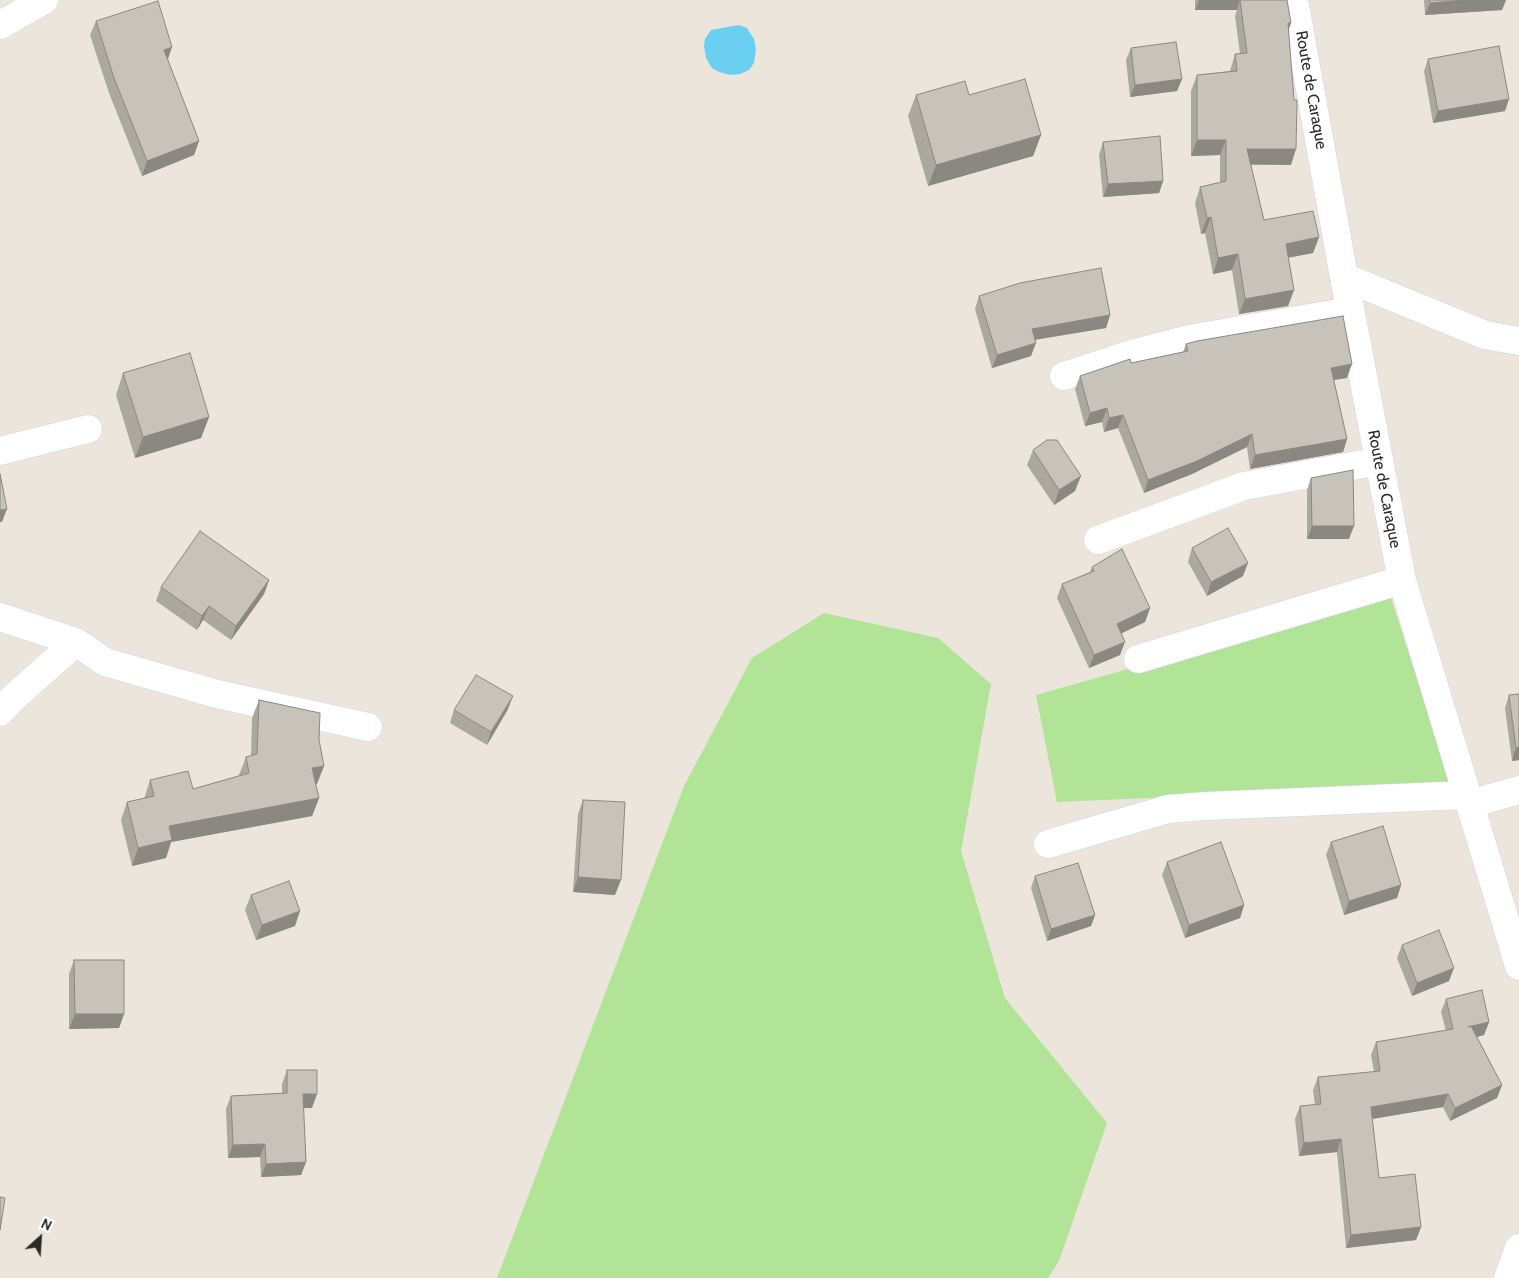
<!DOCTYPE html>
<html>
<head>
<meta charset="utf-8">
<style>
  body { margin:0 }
  #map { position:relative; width:1519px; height:1278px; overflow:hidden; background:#ece5db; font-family:Cabin,sans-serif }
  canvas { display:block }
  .north { position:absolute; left:15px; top:1213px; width:50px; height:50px; -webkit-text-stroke:4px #fff; paint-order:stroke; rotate:26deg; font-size:14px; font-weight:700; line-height:20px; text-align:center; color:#2a2a2a }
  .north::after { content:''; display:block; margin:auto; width:18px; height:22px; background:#2a2a2a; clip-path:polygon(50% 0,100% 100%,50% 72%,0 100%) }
</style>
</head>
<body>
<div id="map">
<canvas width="1519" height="1278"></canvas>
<div class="north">N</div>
</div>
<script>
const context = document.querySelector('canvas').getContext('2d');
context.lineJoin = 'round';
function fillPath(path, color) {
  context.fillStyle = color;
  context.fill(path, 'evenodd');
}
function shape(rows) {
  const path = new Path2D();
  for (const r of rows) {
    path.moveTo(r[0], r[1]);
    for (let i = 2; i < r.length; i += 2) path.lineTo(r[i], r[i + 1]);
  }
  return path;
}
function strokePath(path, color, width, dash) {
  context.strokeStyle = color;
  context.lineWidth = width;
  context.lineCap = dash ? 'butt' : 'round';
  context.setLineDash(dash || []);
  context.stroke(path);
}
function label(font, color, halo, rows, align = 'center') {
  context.font = font + ' Cabin,sans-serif';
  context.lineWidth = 5;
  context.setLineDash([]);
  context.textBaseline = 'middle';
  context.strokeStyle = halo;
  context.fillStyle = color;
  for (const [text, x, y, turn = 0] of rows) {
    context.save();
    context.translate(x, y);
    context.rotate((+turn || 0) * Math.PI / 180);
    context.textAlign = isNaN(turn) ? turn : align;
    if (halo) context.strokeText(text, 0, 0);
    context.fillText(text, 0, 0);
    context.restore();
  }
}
fillPath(shape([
  [1390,595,1451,785,1057,802,1036,695],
  [824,613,938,638,991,684,961,851,1005,998,1107,1123,1059,1261,1048,1278,497,1278,684,786,752,658]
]), '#b1e496');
fillPath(shape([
  [739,25,747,28,754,39,756,49,754,63,749,70,740,74,730,75,719,72,712,68,706,58,704,46,705,39,711,30]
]), '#6bcff1');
const minor = shape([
  [1294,0,1344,277,1402,580,1519,966],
  [0,25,44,0],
  [1344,277,1485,335,1519,341],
  [1064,376,1131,354,1189,339,1350,311],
  [0,451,88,429],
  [1098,540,1244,486,1379,461],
  [0,617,76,642,105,662,217,694,368,727],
  [1138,659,1402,580],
  [0,712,13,698,76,642],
  [1470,804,1519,790],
  [1048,844,1168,809,1206,806,1466,795],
  [1508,1278,1519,1248]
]);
strokePath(minor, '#d0d4e3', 29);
strokePath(minor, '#fff', 28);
fillPath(shape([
  [1195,0,1287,0,1291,23,1288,30,1291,165,1251,165,1264,220,1319,237,1313,253,1288,258,1294,290,1288,306,1239,314,1232,270,1213,274,1205,233,1201,234,1195,203,1200,187,1220,182,1220,155,1191,156,1191,91,1197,75,1230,71,1235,54,1240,54,1235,16,1237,10,1195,10],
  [1424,0,1506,0,1502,10,1425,15],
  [96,21,168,60,199,141,194,155,142,176,109,93,90,35],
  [1131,48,1182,79,1177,91,1130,97,1126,60],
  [1428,59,1505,111,1433,123,1424,71],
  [916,95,969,95,1041,135,1033,156,928,186,908,116],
  [1103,142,1163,181,1159,193,1103,197,1099,155],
  [979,296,1110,315,1106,328,1035,340,1031,356,992,368,975,309],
  [1186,344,1347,378,1334,380,1347,439,1343,452,1250,469,1247,447,1192,474,1144,493,1118,428,1104,432,1102,422,1085,426,1075,389,1080,376,1131,363,1183,352],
  [123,373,209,417,201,438,135,458,116,395],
  [1033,450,1075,491,1054,505,1027,465],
  [1311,478,1349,539,1307,539,1307,490],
  [1192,548,1243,576,1207,596,1188,562],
  [1092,567,1150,608,1145,622,1121,633,1120,655,1089,668,1057,598,1062,584,1090,572],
  [269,580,264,594,231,640,203,620,197,630,156,601,161,587],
  [1509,695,1519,760,1512,761,1505,708],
  [259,700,317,784,315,784,319,798,312,816,171,842,166,858,132,866,121,820,127,802,144,799,150,780,193,789,239,776,239,775,246,757,251,756,252,718],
  [508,709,487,745,450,723,454,710],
  [583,800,615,895,573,892,578,814],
  [1331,842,1401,885,1397,898,1344,915,1326,855],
  [1167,862,1244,905,1240,918,1185,938,1162,875],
  [1035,876,1095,915,1091,926,1047,941,1031,888],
  [251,895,295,926,256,940,245,910],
  [1402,945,1449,981,1412,996,1397,958],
  [74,960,124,1014,119,1028,69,1029,69,974],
  [1446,999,1489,1022,1484,1035,1477,1037,1502,1085,1497,1098,1450,1121,1443,1107,1372,1119,1379,1178,1421,1227,1416,1240,1346,1248,1337,1152,1299,1156,1295,1119,1300,1106,1315,1105,1313,1090,1318,1077,1374,1072,1371,1055,1376,1042,1446,1031,1441,1012],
  [287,1070,312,1108,303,1108,306,1162,301,1175,261,1177,260,1157,228,1158,226,1109,231,1096,282,1093,282,1084]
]), '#aba8a0');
fillPath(shape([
  [1199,0,1240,0,1237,10,1195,10],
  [1466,0,1506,0,1502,10,1425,15,1430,3],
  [1288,23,1291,23,1285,39],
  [172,47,167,62,164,50],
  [1182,79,1177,91,1130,97,1135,85],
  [1509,99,1505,111,1433,123,1438,111],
  [1041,135,1033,156,928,186,936,165],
  [1197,140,1226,140,1220,155,1191,156],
  [199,141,194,155,142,176,147,161],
  [1247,149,1296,149,1291,165,1241,164],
  [1163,181,1159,193,1103,197,1108,184],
  [1211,217,1205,233,1201,234,1207,218],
  [1319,237,1313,253,1280,259,1286,244],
  [1238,254,1232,270,1213,274,1218,258],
  [1294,290,1288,306,1239,314,1245,299],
  [1110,315,1106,328,1027,341,1032,329],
  [1036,343,1031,356,992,368,997,355],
  [1352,364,1347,378,1326,381,1331,368],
  [1107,408,1102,422,1085,426,1090,413],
  [1123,415,1118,428,1104,432,1109,418],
  [209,417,201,438,135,458,143,437],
  [1252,434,1247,447,1192,474,1144,493,1148,480],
  [1347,439,1343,452,1250,469,1255,455],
  [1081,476,1075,491,1054,505,1059,490],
  [7,509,2,522,0,522,0,510],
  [1312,526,1354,526,1349,539,1307,539],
  [1248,563,1243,576,1207,596,1211,582],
  [269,580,264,594,231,640,236,626],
  [209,606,203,620,197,630,202,616],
  [1150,608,1145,622,1112,638,1117,624],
  [1125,642,1120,655,1089,668,1094,655],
  [513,696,508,709,487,745,491,732],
  [1519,747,1519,760,1512,761,1516,748],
  [324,766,317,784,305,786,312,768],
  [319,798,312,816,171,842,166,858,132,866,138,848,169,826],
  [578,877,621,880,615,895,573,892],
  [1401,885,1397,898,1344,915,1349,901],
  [1244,905,1240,918,1185,938,1189,925],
  [300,911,295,926,256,940,262,925],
  [1095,915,1091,926,1047,941,1051,929],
  [1454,968,1449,981,1412,996,1417,983],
  [75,1014,124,1014,119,1028,69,1029],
  [1489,1022,1484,1035,1463,1040,1468,1027],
  [1502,1085,1497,1098,1450,1121,1455,1108],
  [303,1094,317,1094,312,1108,298,1108],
  [1448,1094,1443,1107,1366,1120,1371,1107],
  [1341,1139,1337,1152,1299,1156,1304,1143],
  [265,1144,260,1157,228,1158,233,1145],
  [306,1162,301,1175,261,1177,266,1164],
  [1421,1227,1416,1240,1346,1248,1351,1235]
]), '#8b8882');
const building = shape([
  [1240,0,1287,0,1291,23,1288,23,1294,100,1297,100,1296,149,1247,149,1264,220,1313,211,1319,237,1286,244,1294,290,1245,299,1238,254,1218,258,1211,217,1207,218,1200,187,1226,181,1226,140,1197,140,1197,75,1237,71,1235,54,1247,53,1240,0],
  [1429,0,1466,0,1430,3,1429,0],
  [158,1,172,47,164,50,199,141,147,161,114,78,96,21,158,1],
  [1176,42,1182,79,1135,85,1131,48,1176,42],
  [1499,46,1509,99,1438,111,1428,59,1499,46],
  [1025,79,1041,135,936,165,916,95,965,81,969,95,1025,79],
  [1160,136,1163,181,1108,184,1103,142,1160,136],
  [1101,268,1110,315,1032,329,1036,343,997,355,979,296,1020,283,1101,268],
  [1343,316,1352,364,1331,368,1347,439,1255,455,1252,434,1197,461,1148,480,1123,415,1109,418,1107,408,1090,413,1080,376,1130,359,1131,363,1188,351,1186,344,1197,341,1343,316],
  [190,353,209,417,143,437,123,373,190,353],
  [1047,440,1057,440,1081,476,1059,490,1033,450,1047,440],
  [1353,470,1354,526,1312,526,1311,478,1353,470],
  [0,474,7,509,0,510,0,474],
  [1228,528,1248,563,1211,582,1192,548,1228,528],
  [200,531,269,580,236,626,209,606,202,616,161,587,200,531],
  [1122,549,1150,608,1117,624,1125,642,1094,655,1062,584,1094,571,1092,567,1122,549],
  [476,675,513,696,491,732,454,710,476,675],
  [1519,694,1519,747,1516,748,1509,695,1519,694],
  [259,700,320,713,319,740,324,766,312,768,319,798,169,826,172,840,138,848,127,802,154,796,150,780,188,771,193,789,249,773,246,757,257,754,259,700],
  [583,800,625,802,621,880,578,877,583,800],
  [1383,826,1401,885,1349,901,1331,842,1383,826],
  [1221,842,1244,905,1189,925,1167,862,1221,842],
  [1078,863,1095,915,1051,929,1035,876,1078,863],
  [289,881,300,911,262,925,251,895,289,881],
  [1439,930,1454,968,1417,983,1402,945,1439,930],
  [74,960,124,960,124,1014,75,1014,74,960],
  [1482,990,1489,1022,1468,1027,1471,1026,1502,1085,1455,1108,1448,1094,1371,1107,1379,1178,1415,1174,1421,1227,1351,1235,1341,1139,1304,1143,1300,1106,1321,1104,1318,1077,1380,1071,1376,1042,1453,1029,1446,999,1482,990],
  [287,1070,317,1070,317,1094,303,1094,306,1162,266,1164,265,1144,233,1145,231,1096,287,1093,287,1070],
  [0,1197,5,1198,0,1230,0,1197]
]);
fillPath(building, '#c7c3ba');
strokePath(building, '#8b8882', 1);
label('16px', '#2a2a2a', '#fff', [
  ["Route de Caraque",1311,90,80],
  ["Route de Caraque",1384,489,79]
]);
</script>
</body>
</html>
